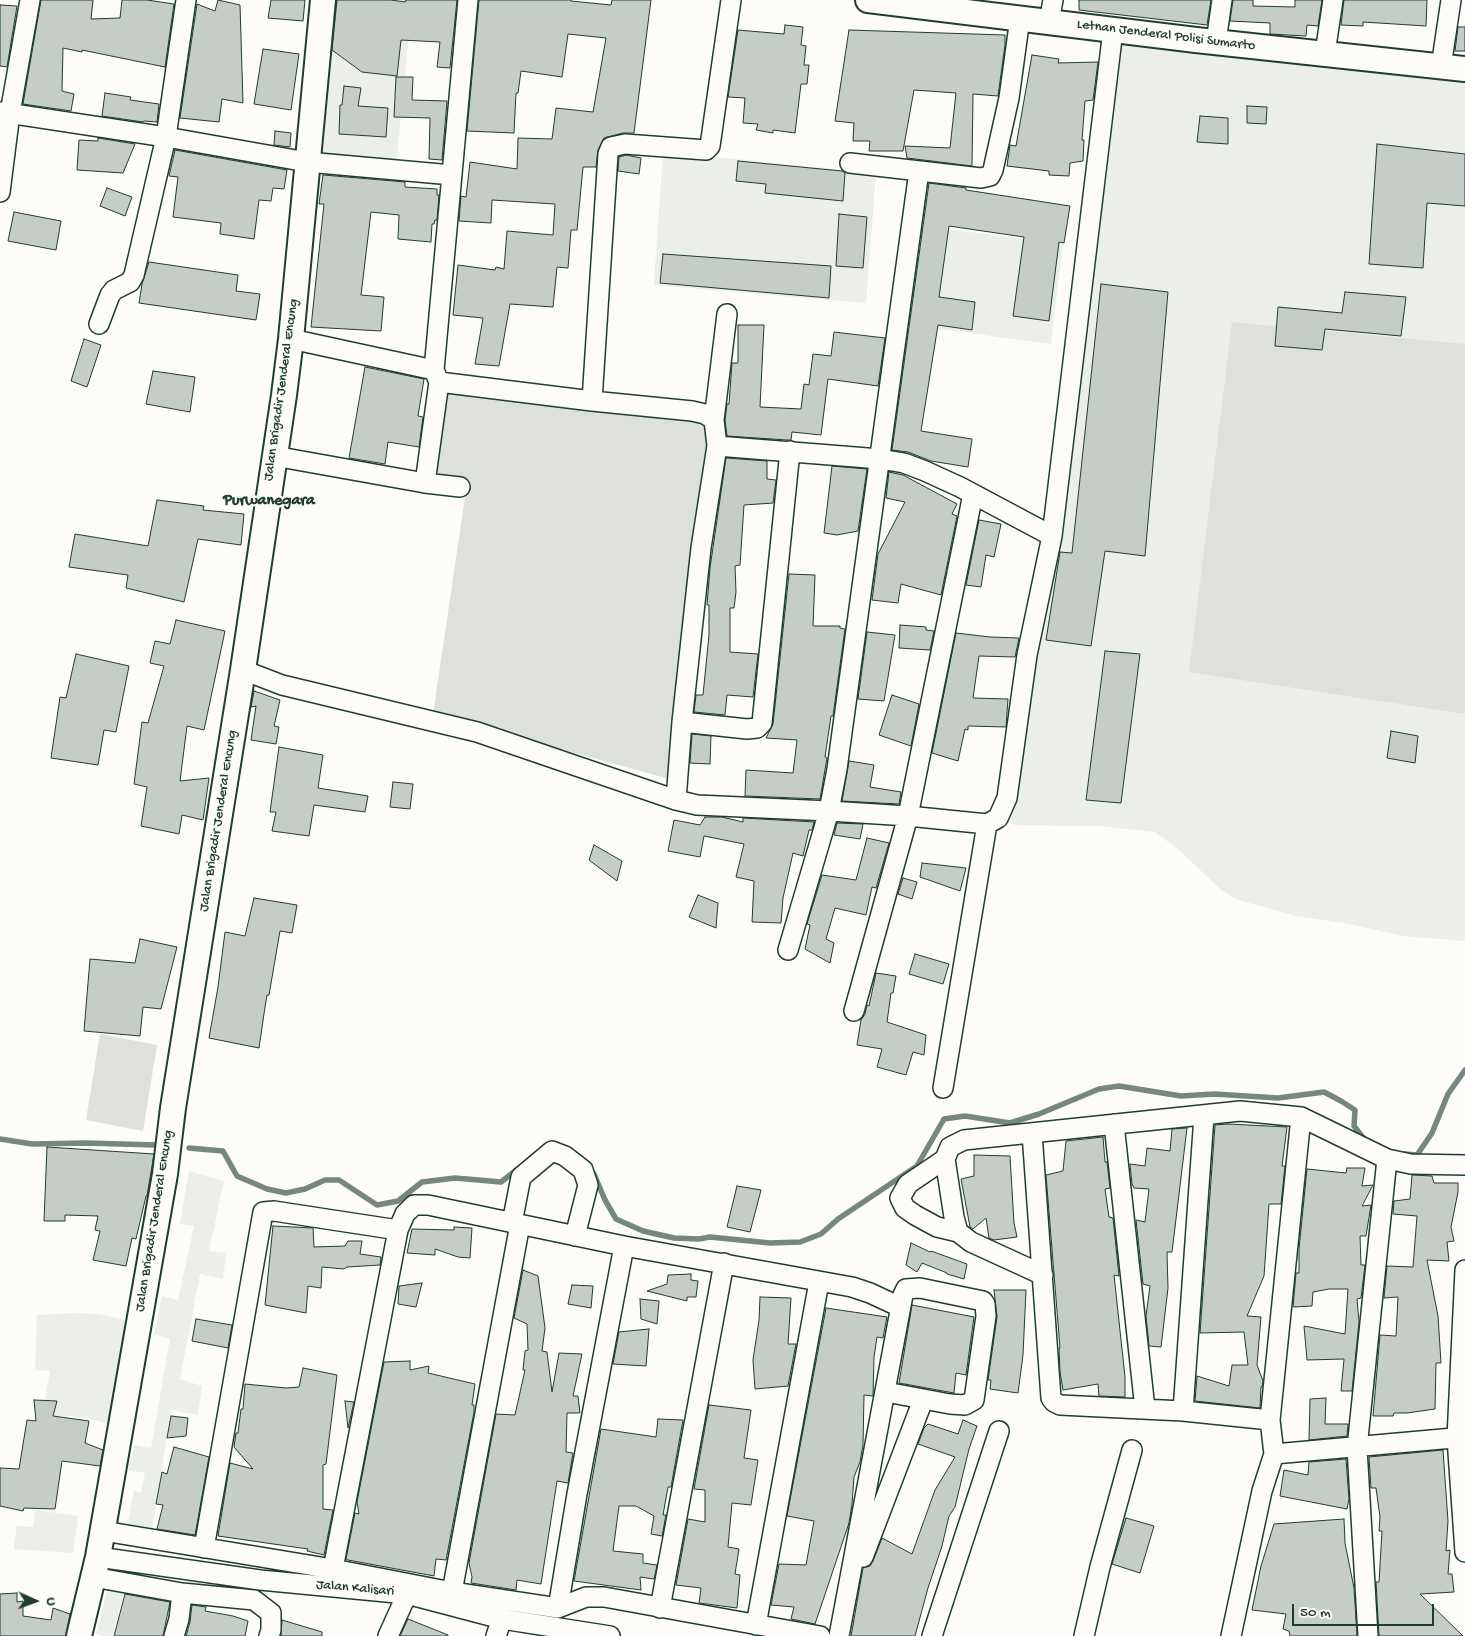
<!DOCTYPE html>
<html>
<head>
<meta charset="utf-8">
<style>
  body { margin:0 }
  #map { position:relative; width:1465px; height:1636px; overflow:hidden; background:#fdfcf7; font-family:"Gochi Hand",sans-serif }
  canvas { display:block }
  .north { position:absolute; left:10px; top:1576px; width:50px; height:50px; -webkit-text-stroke:4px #fdfcf7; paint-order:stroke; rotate:92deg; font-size:14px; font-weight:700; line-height:20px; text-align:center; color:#1f3d34 }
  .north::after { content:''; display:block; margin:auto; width:18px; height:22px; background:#1f3d34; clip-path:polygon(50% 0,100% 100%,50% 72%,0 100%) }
  .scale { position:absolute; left:1292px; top:1604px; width:142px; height:22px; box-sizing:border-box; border:2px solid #1f3d34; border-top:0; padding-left:6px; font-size:15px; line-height:18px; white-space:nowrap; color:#1f3d34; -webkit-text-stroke:4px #fdfcf7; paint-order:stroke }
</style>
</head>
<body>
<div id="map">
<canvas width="1465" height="1636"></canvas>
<div class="north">U</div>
<div class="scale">50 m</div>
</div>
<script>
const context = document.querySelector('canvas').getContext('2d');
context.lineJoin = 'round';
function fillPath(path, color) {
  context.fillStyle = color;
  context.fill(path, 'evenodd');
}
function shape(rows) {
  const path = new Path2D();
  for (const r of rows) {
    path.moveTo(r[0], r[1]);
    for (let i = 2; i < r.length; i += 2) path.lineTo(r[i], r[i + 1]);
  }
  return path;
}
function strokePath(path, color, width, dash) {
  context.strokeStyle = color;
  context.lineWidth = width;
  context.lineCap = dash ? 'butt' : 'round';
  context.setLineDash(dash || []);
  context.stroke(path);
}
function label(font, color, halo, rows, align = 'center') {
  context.font = font + ' "Gochi Hand",sans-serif';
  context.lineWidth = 4.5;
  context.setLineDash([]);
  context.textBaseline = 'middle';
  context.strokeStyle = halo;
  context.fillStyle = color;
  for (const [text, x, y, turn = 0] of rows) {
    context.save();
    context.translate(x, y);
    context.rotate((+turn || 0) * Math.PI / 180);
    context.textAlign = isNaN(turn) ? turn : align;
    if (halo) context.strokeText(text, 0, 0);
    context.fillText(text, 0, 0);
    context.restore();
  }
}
fillPath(shape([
  [323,0,412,0,396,167,307,162],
  [1113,30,1465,69,1465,941,1402,936,1350,924,1296,916,1235,899,1219,888,1178,849,1155,832,1099,826,1014,825,1011,819,1011,803],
  [663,152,876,173,866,303,654,285],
  [915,225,1063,244,1051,344,902,324],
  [189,1171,224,1181,209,1251,226,1253,223,1279,200,1274,180,1379,202,1386,198,1415,171,1410,152,1531,127,1529,134,1490,141,1493,145,1473,128,1470,134,1445,151,1448,170,1339,154,1334,162,1296,178,1300,194,1226,180,1224],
  [76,1313,98,1314,127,1320,108,1424,86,1418,70,1416,53,1416,56,1401,45,1400,50,1371,35,1370,37,1315],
  [36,1510,78,1516,73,1553,14,1549,17,1526,33,1527],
  [109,1584,125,1588,112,1636,103,1636,96,1634]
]), '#eceee9');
fillPath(shape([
  [1232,322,1465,344,1465,714,1189,672],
  [448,386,661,411,709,426,673,780,433,714,467,484,436,478],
  [100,1034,157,1045,143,1131,86,1120]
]), '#dde0db');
strokePath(shape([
  [0,1139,32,1144,86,1143,156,1145],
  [189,1148,223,1151,237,1176,267,1189,286,1193,305,1189,325,1180,339,1180,377,1205,398,1201,422,1182,455,1178,501,1182,519,1168],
  [1405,1154,1417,1155,1432,1133,1448,1094,1465,1070],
  [594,1174,605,1200,616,1219,643,1231,674,1238,699,1239,710,1237,770,1243,800,1242,821,1234,838,1219,917,1166,944,1119,965,1116,1010,1123,1039,1114,1099,1089,1119,1086,1181,1096,1214,1094,1278,1098,1324,1092,1341,1101,1355,1110,1354,1126,1365,1140]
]), '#75877f', 5.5);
const building = shape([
  [41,0,93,0,91,19,120,18,122,0,147,0,174,4,165,67,82,50,82,52,63,48,62,91,74,94,71,111,23,104,41,0],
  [218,0,240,5,243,103,222,99,219,122,180,118,197,4,215,11,218,0],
  [271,0,305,0,303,21,268,18,271,0],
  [337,0,391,0,405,2,406,0,457,0,450,68,437,67,440,42,401,40,397,76,362,72,332,50,337,0],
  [479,0,571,0,571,1,611,5,612,0,651,0,634,133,623,133,604,138,598,150,596,167,583,167,577,230,571,230,568,268,557,267,553,307,510,304,499,366,475,364,483,318,453,315,458,265,495,270,496,267,504,269,507,231,553,235,555,204,492,200,491,223,459,221,461,196,466,197,470,162,517,169,518,138,552,139,556,108,593,112,606,38,568,34,562,77,521,71,518,93,516,93,514,133,467,131,479,0],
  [1079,0,1211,0,1207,25,1079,10,1079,0],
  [1233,0,1253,0,1253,6,1295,7,1295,0,1322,0,1318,26,1307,25,1306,36,1270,34,1270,23,1230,21,1233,0],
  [1344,0,1427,0,1426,26,1363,22,1363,26,1341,25,1344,0],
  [0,5,17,6,7,67,0,66,0,5],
  [785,25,803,27,801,45,806,46,804,65,809,65,807,84,801,84,795,133,773,130,773,133,756,130,758,124,743,123,745,98,728,97,738,30,784,34,785,25],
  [1458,27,1465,27,1465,51,1455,51,1458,27],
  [849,30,1005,35,1005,45,998,96,973,94,972,166,907,158,905,146,950,148,956,93,914,90,903,151,869,151,870,141,853,141,854,123,835,121,849,30],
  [263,49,299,54,291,110,254,104,263,49],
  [1032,55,1059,59,1058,63,1098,62,1093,100,1085,101,1082,140,1084,140,1083,161,1070,163,1069,176,1049,175,1049,171,1007,166,1010,145,1016,146,1032,55],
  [396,77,413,77,412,100,447,101,442,160,429,159,430,118,394,117,396,77],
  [344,86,361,88,358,106,388,108,386,137,339,134,340,105,342,105,344,86],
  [105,93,131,97,130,100,159,104,157,122,144,121,143,122,102,116,105,93],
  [1247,106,1267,107,1266,124,1247,123,1247,106],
  [1200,116,1228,118,1228,144,1197,142,1200,116],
  [275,131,291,133,290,147,274,145,275,131],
  [98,138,135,144,123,173,77,170,79,140,98,141,98,138],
  [1377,144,1465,154,1465,206,1427,203,1423,268,1369,264,1377,144],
  [175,150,287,170,284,189,273,188,271,201,259,200,254,239,220,234,221,223,173,217,178,177,169,176,175,150],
  [626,155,641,158,639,174,618,171,619,157,626,155],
  [738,161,842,171,845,173,843,201,765,193,766,184,736,181,738,161],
  [323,175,405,182,405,187,437,189,437,195,439,195,437,220,435,220,434,224,432,224,431,242,398,239,399,215,371,212,361,295,384,297,381,331,311,327,324,204,319,204,323,175],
  [929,183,966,188,966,190,1070,206,1064,243,1059,242,1049,321,1013,316,1024,237,949,226,939,297,975,302,972,330,938,325,921,431,972,439,968,467,931,461,908,452,892,450,929,183],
  [107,188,132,197,125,216,100,206,107,188],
  [14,212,61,221,56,250,8,241,14,212],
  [839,214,867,217,863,268,836,266,839,214],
  [663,254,831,266,829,298,660,283,663,254],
  [149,262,238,275,236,291,260,294,256,320,139,303,142,284,149,262],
  [1101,284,1168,292,1145,556,1105,551,1091,646,1046,640,1060,552,1072,553,1101,284],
  [1345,292,1406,297,1401,336,1325,329,1322,350,1275,346,1278,307,1342,313,1345,292],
  [738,325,764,325,760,407,801,409,804,384,809,385,813,354,831,356,834,332,885,338,878,386,828,379,821,435,792,432,791,440,787,440,727,436,725,420,727,404,729,404,732,363,738,363,738,325],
  [84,339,101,345,87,387,71,381,84,339],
  [365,367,424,379,418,416,423,417,419,447,388,442,385,464,349,458,365,367],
  [153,371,195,377,190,412,146,404,153,371],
  [726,458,767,461,767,479,776,480,773,503,744,505,740,565,735,566,736,592,734,608,730,608,730,652,758,654,753,697,727,695,725,715,694,712,696,695,703,695,709,635,709,605,707,605,710,568,726,458],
  [832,466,867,469,858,531,837,535,824,533,832,466],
  [889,472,903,475,957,504,952,514,957,516,941,595,901,584,898,603,872,600,878,554,905,502,886,498,889,472],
  [157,500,204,506,203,510,244,514,241,545,198,539,184,602,126,588,128,575,69,567,75,534,148,546,157,500],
  [979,520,1001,524,994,557,986,555,981,587,966,585,979,520],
  [789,574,815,575,813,626,840,626,840,628,845,629,833,716,831,716,825,757,827,758,820,799,745,796,746,770,793,773,797,740,766,738,773,724,789,574],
  [176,620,225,631,204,730,187,726,180,781,209,778,203,820,182,815,179,834,141,826,147,787,134,784,142,722,148,723,164,666,150,663,155,641,170,644,176,620],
  [900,625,926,627,926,630,934,631,930,650,899,648,900,625],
  [867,632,895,635,884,701,858,699,867,632],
  [956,633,990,637,1019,638,1015,657,979,656,973,698,1008,699,1006,727,968,726,968,730,965,729,958,761,932,753,956,633],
  [1105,651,1140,654,1121,803,1086,800,1105,651],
  [76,654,129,666,116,732,104,730,98,765,51,758,60,697,66,698,76,654],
  [254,691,280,700,274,726,279,727,276,744,251,740,256,706,251,707,254,691],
  [892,695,919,704,911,746,879,735,892,695],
  [1391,731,1418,736,1415,763,1387,758,1391,731],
  [692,734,711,736,710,764,690,763,692,734],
  [279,747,323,755,318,788,368,796,365,812,314,805,309,836,272,831,276,812,270,812,279,747],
  [849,761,874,765,870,787,901,792,899,804,842,801,849,761],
  [393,782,413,784,410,809,390,807,393,782],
  [705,817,722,817,743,822,743,818,814,822,812,830,809,830,803,856,793,853,783,898,781,923,752,922,754,881,736,877,744,844,704,836,700,857,668,851,674,820,700,825,705,817],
  [837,823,863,824,860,839,834,835,837,823],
  [867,838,889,843,876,888,872,887,866,915,835,908,826,939,834,943,830,963,805,949,810,925,807,924,822,875,856,880,867,838],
  [594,845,622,861,617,881,589,860,594,845],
  [922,863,966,868,960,891,920,877,922,863],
  [903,878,917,882,912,899,898,894,903,878],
  [698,895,718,903,716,928,689,917,698,895],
  [254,898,297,905,292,933,280,931,269,995,267,995,265,1007,259,1048,209,1038,218,987,225,932,245,936,254,898],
  [140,939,177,947,161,1009,143,1007,140,1036,84,1031,90,959,135,963,140,939],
  [915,954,949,964,943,984,909,974,915,954],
  [876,973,896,976,893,993,891,993,887,1022,926,1035,924,1055,913,1052,906,1075,877,1067,882,1049,857,1045,861,1020,865,1014,867,1005,869,1006,876,973],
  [1228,1124,1287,1127,1282,1166,1285,1166,1281,1204,1269,1204,1264,1276,1247,1316,1261,1317,1257,1365,1263,1381,1262,1387,1261,1387,1260,1408,1195,1401,1197,1376,1229,1386,1232,1365,1248,1365,1244,1332,1200,1333,1215,1125,1228,1124],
  [1187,1128,1172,1252,1167,1252,1168,1288,1161,1347,1149,1346,1146,1316,1150,1286,1143,1284,1136,1220,1145,1222,1149,1189,1134,1188,1132,1184,1130,1164,1145,1166,1147,1148,1170,1151,1172,1129,1187,1128],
  [1103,1137,1105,1162,1107,1162,1110,1188,1105,1189,1109,1217,1113,1218,1119,1276,1114,1275,1125,1377,1125,1397,1099,1396,1098,1384,1063,1390,1060,1372,1059,1348,1060,1348,1046,1175,1063,1171,1066,1141,1103,1137],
  [47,1147,154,1154,147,1196,146,1196,136,1239,132,1238,126,1266,93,1260,100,1231,95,1230,98,1216,65,1215,65,1221,44,1221,47,1147],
  [974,1155,1010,1156,1014,1223,1017,1237,994,1240,989,1238,986,1218,973,1229,970,1227,961,1179,974,1176,974,1155],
  [1347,1168,1365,1168,1362,1186,1373,1185,1362,1206,1371,1205,1366,1236,1360,1236,1361,1265,1365,1265,1361,1298,1357,1299,1359,1322,1352,1391,1341,1391,1344,1359,1307,1360,1304,1326,1345,1334,1348,1289,1329,1289,1313,1292,1312,1306,1293,1307,1296,1273,1299,1273,1299,1249,1307,1169,1346,1173,1347,1168],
  [1412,1175,1432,1176,1434,1183,1458,1183,1458,1192,1451,1227,1454,1241,1447,1242,1449,1261,1427,1260,1438,1316,1441,1363,1436,1363,1435,1409,1407,1413,1394,1413,1393,1416,1373,1416,1380,1335,1396,1336,1398,1297,1384,1298,1387,1266,1413,1267,1417,1216,1393,1214,1394,1201,1410,1199,1412,1175],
  [737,1186,761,1190,750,1232,727,1227,737,1186],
  [273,1226,313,1228,314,1247,345,1246,348,1241,362,1241,360,1254,381,1257,380,1265,347,1267,344,1269,322,1267,321,1288,308,1286,306,1313,265,1305,273,1226],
  [454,1227,472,1228,470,1258,458,1257,435,1249,435,1255,407,1253,412,1229,454,1230,454,1227],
  [911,1243,930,1252,931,1251,967,1264,964,1279,947,1274,947,1273,922,1263,917,1272,906,1265,911,1243],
  [523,1270,538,1276,545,1328,542,1351,547,1352,552,1392,559,1353,582,1354,573,1396,578,1396,580,1413,567,1413,566,1452,573,1453,568,1483,557,1481,541,1584,517,1580,516,1590,471,1583,472,1577,469,1563,496,1414,515,1415,525,1370,523,1370,525,1351,528,1350,527,1324,514,1318,523,1270],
  [691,1274,691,1280,698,1281,696,1297,687,1297,687,1301,647,1291,667,1284,668,1275,691,1274],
  [422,1283,416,1307,398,1304,399,1286,422,1283],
  [572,1285,593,1286,591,1308,568,1304,572,1285],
  [994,1290,1026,1290,1023,1355,1018,1393,990,1389,991,1380,988,1380,997,1317,994,1290],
  [760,1297,791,1298,788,1344,796,1344,788,1386,755,1389,753,1360,759,1320,760,1297],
  [640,1299,659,1301,657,1324,641,1319,640,1299],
  [912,1305,974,1317,966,1375,956,1373,954,1393,899,1383,912,1305],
  [826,1308,887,1317,883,1338,877,1337,874,1357,873,1396,864,1395,863,1445,860,1462,854,1477,852,1504,849,1523,815,1624,791,1619,794,1607,771,1605,779,1564,806,1565,814,1521,787,1516,826,1308],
  [196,1319,232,1325,228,1348,192,1341,196,1319],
  [649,1329,646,1366,613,1364,619,1332,649,1329],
  [410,1361,410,1370,429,1366,428,1373,475,1384,472,1405,474,1405,474,1412,446,1560,436,1559,434,1576,348,1560,346,1559,355,1513,359,1514,357,1502,384,1362,410,1361],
  [303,1368,337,1375,326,1464,323,1465,323,1509,333,1510,324,1555,307,1551,308,1549,218,1536,230,1463,253,1469,234,1447,236,1433,238,1433,241,1409,243,1409,245,1384,286,1388,299,1387,303,1368],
  [1326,1398,1325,1424,1348,1424,1347,1436,1309,1440,1310,1399,1326,1398],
  [34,1400,57,1401,53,1416,89,1421,85,1443,103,1450,100,1466,62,1461,55,1509,24,1508,23,1511,0,1506,0,1468,19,1469,27,1420,36,1421,34,1400],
  [345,1401,354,1402,348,1428,345,1401],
  [709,1405,751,1410,744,1458,758,1460,751,1505,732,1503,728,1547,739,1549,735,1574,740,1575,737,1608,699,1603,701,1588,676,1585,688,1519,705,1522,705,1490,694,1489,709,1405],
  [171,1416,188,1418,186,1436,167,1438,171,1416],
  [658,1419,683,1420,671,1487,668,1487,663,1515,666,1515,662,1536,651,1534,654,1516,636,1506,619,1506,613,1551,643,1554,643,1563,657,1565,654,1579,640,1577,641,1590,574,1581,601,1429,656,1437,658,1419],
  [963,1420,977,1426,969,1449,955,1507,949,1516,942,1546,928,1588,915,1636,851,1636,863,1568,870,1566,873,1561,882,1538,912,1554,935,1490,955,1457,918,1444,924,1428,928,1424,958,1434,963,1420],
  [174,1447,209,1457,195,1535,157,1529,163,1505,156,1504,162,1472,167,1474,174,1447],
  [1443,1450,1448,1521,1446,1551,1450,1550,1448,1574,1452,1574,1454,1592,1420,1594,1463,1636,1379,1636,1376,1582,1379,1582,1382,1531,1379,1531,1380,1517,1376,1488,1371,1488,1369,1457,1443,1450],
  [1346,1459,1349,1499,1347,1509,1280,1496,1284,1470,1308,1475,1309,1462,1346,1459],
  [1126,1518,1154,1526,1140,1573,1112,1564,1126,1518],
  [1344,1519,1345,1543,1354,1588,1357,1636,1290,1636,1289,1631,1283,1629,1286,1614,1252,1610,1261,1566,1274,1524,1344,1519],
  [17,1593,17,1602,23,1601,23,1616,51,1620,53,1608,70,1614,66,1636,0,1636,0,1594,17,1593],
  [125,1594,170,1602,163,1636,114,1636,125,1594],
  [192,1605,206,1607,205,1611,233,1616,248,1621,245,1636,186,1636,190,1622,192,1605],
  [408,1619,448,1635,448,1636,400,1636,408,1619],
  [282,1620,322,1632,322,1636,281,1636,282,1620]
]);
fillPath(building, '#c6cdc7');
strokePath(building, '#1f3d34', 1);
const minor = shape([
  [1049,22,1053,0],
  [1216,42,1222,0],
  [1325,53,1333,0],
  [1441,67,1451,0],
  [0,112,166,137,307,162,452,175],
  [850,163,981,178,990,176,993,170,1009,98,1020,18],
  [0,192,10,113,30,0],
  [99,324,110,295,114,290,130,282,134,275,166,137,186,0],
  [291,339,434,370,439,382,592,401,692,411,705,414,714,420,717,446,701,548,682,722,676,800],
  [434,370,468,0],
  [592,401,608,154,611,147,625,144,706,150,710,146,731,0],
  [714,420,727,314],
  [717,446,880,459,904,463,925,471,960,487,1052,536],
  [274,456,425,483,439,382],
  [425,483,460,487],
  [243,670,282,685,477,732,676,800,697,805,829,811,908,816,987,824,998,818,1007,798,1027,655,1052,536,1113,30],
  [682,722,747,729,757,728,762,723,790,451],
  [788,950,829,811,837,769,919,171],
  [854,1011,908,816,973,494],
  [943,1088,987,824],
  [1114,1124,1145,1409],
  [1032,1133,1051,1398,1054,1402,1060,1405,1183,1411,1270,1420],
  [945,1159,908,1184,900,1198,905,1208,915,1215,937,1227,958,1232],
  [512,1223,521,1177,552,1151,565,1156,583,1170,588,1185,575,1236],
  [1465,1270,1457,1438,1465,1552],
  [1043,1275,971,1242,958,1232,954,1217,945,1159,950,1147,964,1140,1240,1111,1301,1117,1387,1159,1411,1164,1465,1165],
  [1183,1411,1204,1116],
  [1274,1454,1465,1437],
  [103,1531,333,1569,452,1592,558,1608,586,1597,604,1597,820,1636],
  [204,1548,263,1212,274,1211,398,1230,405,1214,414,1205,428,1205,624,1246,852,1287,870,1293,900,1307],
  [98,1557,260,1580,407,1594,502,1619,610,1636],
  [863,1557,923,1400],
  [333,1569,398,1230],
  [93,1577,182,1593,254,1600,271,1613,271,1630,269,1636],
  [452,1592,520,1224],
  [558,1608,577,1494,624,1246],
  [660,1608,724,1263],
  [756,1625,819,1282],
  [174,1636,179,1619,182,1593],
  [388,1636,407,1594],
  [496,1636,502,1619],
  [839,1636,903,1295,906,1289,920,1288,983,1301,985,1304,986,1316,974,1400,965,1405,950,1404,886,1392],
  [932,1636,999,1431],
  [1084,1636,1100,1567,1132,1450],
  [1231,1636,1262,1491,1274,1454,1270,1420,1301,1117],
  [1368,1636,1357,1448,1387,1159]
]);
const tertiary = shape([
  [868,0,1196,40,1465,69],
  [79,1636,98,1557,165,1174,173,1108,243,670,284,395,291,339,323,0]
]);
strokePath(minor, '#1f3d34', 22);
strokePath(tertiary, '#1f3d34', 28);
strokePath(minor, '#fdfcf7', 19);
strokePath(tertiary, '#fdfcf7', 24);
label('14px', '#1f3d34', '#fdfcf7', [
  ["Letnan Jenderal Polisi Sumarto",1166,36,7],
  ["Jalan Brigadir Jenderal Encung",282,390,-82],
  ["Jalan Brigadir Jenderal Encung",219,821,-81],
  ["Jalan Brigadir Jenderal Encung",155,1221,-81],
  ["Jalan Kalisari",355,1589,5]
]);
label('bold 16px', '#1f3d34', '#fdfcf7', [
  ["Purwanegara",269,502]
]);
</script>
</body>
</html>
